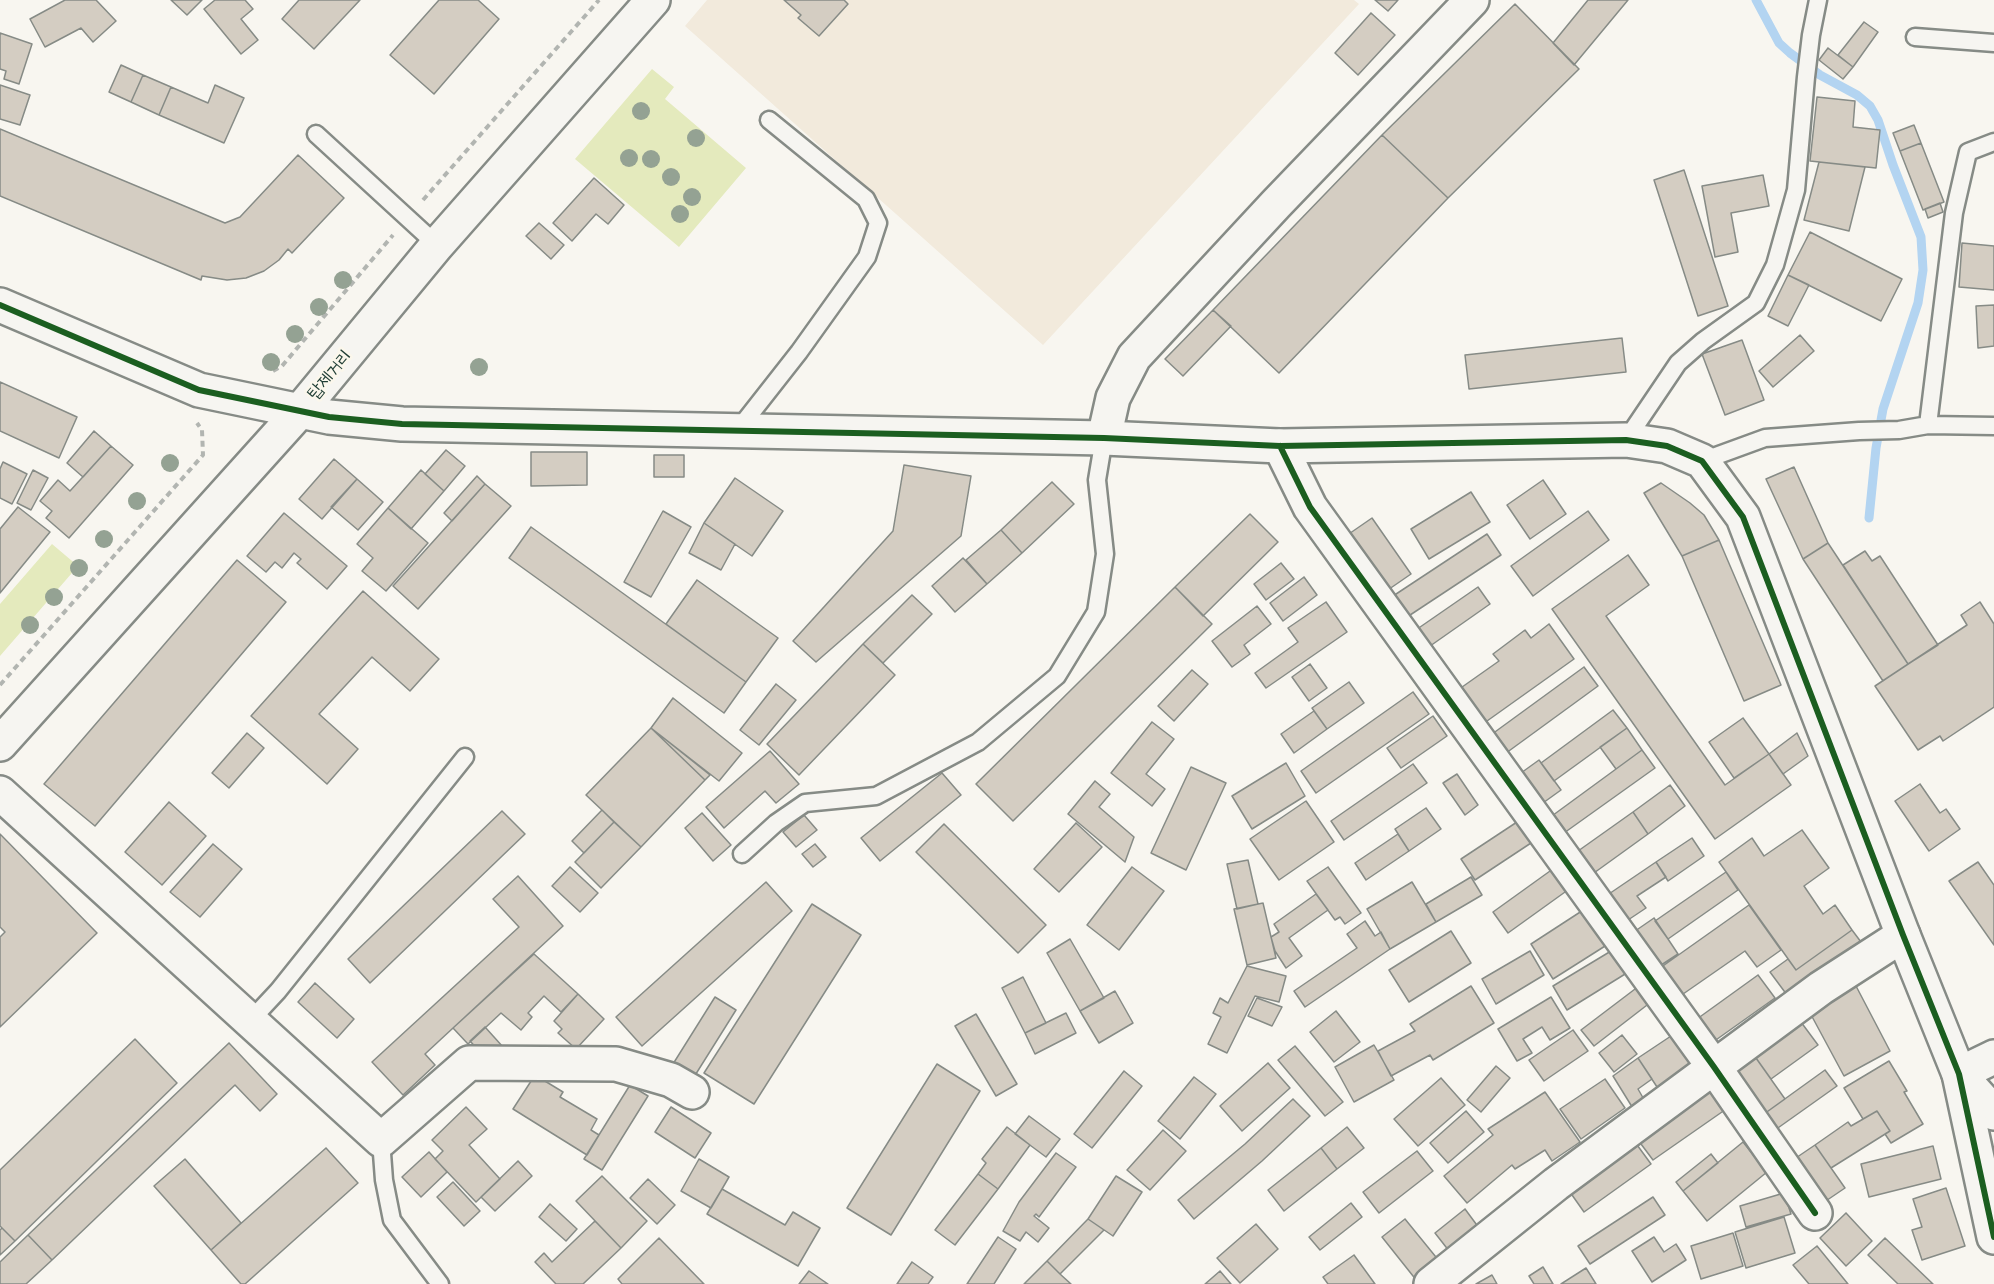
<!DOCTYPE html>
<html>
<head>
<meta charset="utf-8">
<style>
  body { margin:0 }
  canvas { display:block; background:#f8f6f0 }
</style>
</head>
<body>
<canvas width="1994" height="1284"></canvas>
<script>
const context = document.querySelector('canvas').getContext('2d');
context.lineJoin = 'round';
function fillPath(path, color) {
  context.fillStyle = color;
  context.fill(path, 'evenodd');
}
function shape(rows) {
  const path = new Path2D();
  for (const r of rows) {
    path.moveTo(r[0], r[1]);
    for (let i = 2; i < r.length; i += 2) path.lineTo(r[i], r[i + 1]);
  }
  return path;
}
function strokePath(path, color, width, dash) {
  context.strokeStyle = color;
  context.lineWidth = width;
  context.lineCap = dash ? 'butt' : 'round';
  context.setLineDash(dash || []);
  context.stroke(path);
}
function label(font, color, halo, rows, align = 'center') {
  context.font = font + ' "Shantell Sans","Poor Story",sans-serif';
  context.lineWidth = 5;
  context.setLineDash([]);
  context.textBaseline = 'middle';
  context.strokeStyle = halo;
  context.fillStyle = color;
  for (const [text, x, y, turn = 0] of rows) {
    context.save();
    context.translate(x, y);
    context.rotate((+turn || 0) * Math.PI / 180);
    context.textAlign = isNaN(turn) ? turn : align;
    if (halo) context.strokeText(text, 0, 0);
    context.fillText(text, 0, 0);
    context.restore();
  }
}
fillPath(shape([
  [707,0,1354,0,1359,4,1043,345,685,26]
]), '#f2eadc');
fillPath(shape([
  [652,69,674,87,665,99,746,168,679,247,575,159],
  [52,544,78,566,0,656,0,604]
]), '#e4eabd');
strokePath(shape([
  [1756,0,1779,43,1790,53,1820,75,1857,95,1870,106,1878,120,1893,165,1921,237,1923,270,1918,303,1883,409,1876,448,1869,518]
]), '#b3d4f1', 9);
const building = shape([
  [65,0,96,0,116,21,93,42,81,28,45,47,30,19,65,0],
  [171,0,202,0,187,15,171,0],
  [215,0,245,0,253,9,241,19,258,40,241,54,204,9,215,0],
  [299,0,360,0,314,49,282,19,299,0],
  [439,0,478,0,499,19,434,94,390,55,439,0],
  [784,0,844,0,848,4,819,36,798,18,801,15,784,0],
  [1375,0,1398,0,1388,11,1375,0],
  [1588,0,1628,0,1574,65,1553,43,1588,0],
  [1515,4,1579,69,1448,198,1382,135,1515,4],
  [1371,13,1395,35,1358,75,1335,53,1371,13],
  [1864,22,1878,32,1853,67,1838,55,1864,22],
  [0,33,32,44,19,84,4,79,6,71,0,69,0,33],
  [1828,48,1853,67,1843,79,1819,60,1828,48],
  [121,65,143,75,131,102,109,92,121,65],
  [143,75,171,87,159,115,131,102,143,75],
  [0,85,30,95,20,125,0,119,0,85],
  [215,85,244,98,224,143,159,115,171,87,208,103,215,85],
  [1817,97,1855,101,1853,127,1880,130,1876,168,1810,161,1817,97],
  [1914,125,1921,143,1900,151,1893,133,1914,125],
  [0,129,225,223,240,217,298,155,344,198,292,253,288,249,279,260,264,271,246,278,227,280,202,276,201,280,0,196,0,129],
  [1382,135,1448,198,1279,373,1213,310,1382,135],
  [1921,143,1944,202,1923,210,1900,151,1921,143],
  [1819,162,1865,167,1849,231,1804,220,1819,162],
  [1684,170,1728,306,1698,316,1654,180,1684,170],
  [1763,175,1769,206,1731,213,1738,252,1715,257,1702,186,1763,175],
  [594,178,624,205,608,224,596,214,572,241,553,223,594,178],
  [1940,203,1943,212,1928,218,1925,209,1940,203],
  [539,223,564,245,551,259,526,236,539,223],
  [1810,232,1902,279,1881,321,1788,275,1810,232],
  [1962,243,1994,246,1994,290,1959,287,1962,243],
  [1788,275,1809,285,1788,326,1768,316,1788,275],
  [1994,305,1994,346,1978,348,1976,306,1994,305],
  [1213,310,1231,326,1183,376,1165,359,1213,310],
  [1800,335,1814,351,1773,387,1759,371,1800,335],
  [1622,338,1626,372,1469,389,1465,355,1622,338],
  [1742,340,1764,400,1725,415,1702,354,1742,340],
  [0,382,77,417,59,458,0,431,0,382],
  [94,431,111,446,83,477,67,463,94,431],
  [111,446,133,465,69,538,46,518,52,511,40,501,58,480,70,491,111,446],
  [446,450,465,466,444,491,425,474,446,450],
  [531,452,587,452,587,485,531,486,531,452],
  [654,455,684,455,684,477,654,477,654,455],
  [334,459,357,479,322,519,299,499,334,459],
  [3,462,27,474,12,504,0,498,0,469,3,462],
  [904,465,971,476,961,536,816,662,793,641,893,531,904,465],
  [1794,467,1828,543,1803,559,1766,479,1794,467],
  [33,470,48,478,31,510,17,503,33,470],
  [421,470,444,491,411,529,388,508,421,470],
  [477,476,485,484,452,521,444,513,477,476],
  [735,478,783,511,752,556,704,523,735,478],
  [357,479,383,502,358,530,331,507,357,479],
  [1543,480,1566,514,1530,539,1507,505,1543,480],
  [1052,482,1074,504,1022,553,1001,530,1052,482],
  [1661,483,1690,503,1704,515,1719,540,1682,556,1644,493,1661,483],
  [485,484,511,506,418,609,393,586,485,484],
  [1471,492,1490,522,1429,559,1411,529,1471,492],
  [18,507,50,532,0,593,0,529,18,507],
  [388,508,428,543,386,591,362,571,373,558,357,544,388,508],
  [663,511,691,527,651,597,624,582,663,511],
  [1588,511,1609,540,1533,596,1511,566,1588,511],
  [284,513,347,566,327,589,297,563,301,559,294,553,282,568,275,562,266,572,247,556,284,513],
  [1250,514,1278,542,1203,616,1175,587,1250,514],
  [1372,518,1411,574,1382,594,1343,538,1372,518],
  [704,523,735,544,721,570,689,553,704,523],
  [531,527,746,682,724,713,509,558,531,527],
  [1001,530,1022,553,987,584,966,560,1001,530],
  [1487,534,1501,555,1401,621,1387,600,1487,534],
  [1719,540,1781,685,1744,701,1682,556,1719,540],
  [1828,543,1908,664,1883,681,1803,559,1828,543],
  [1865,551,1872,561,1880,556,1938,645,1908,664,1843,565,1865,551],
  [1628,555,1649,585,1606,616,1725,785,1769,754,1791,785,1715,839,1552,609,1628,555],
  [963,558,987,584,955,612,932,586,963,558],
  [237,560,286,602,95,826,44,784,237,560],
  [1281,563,1294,579,1266,600,1254,584,1281,563],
  [1304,577,1317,595,1283,621,1270,603,1304,577],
  [697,580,778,638,746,682,666,624,697,580],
  [1175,587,1212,624,1013,821,976,784,1175,587],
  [1478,587,1490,604,1423,651,1410,634,1478,587],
  [363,591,439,659,410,691,372,657,319,714,358,749,327,784,251,716,363,591],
  [912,595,932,614,883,663,863,644,912,595],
  [1326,602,1347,632,1266,688,1255,673,1298,642,1288,628,1326,602],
  [1980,602,1994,624,1994,707,1943,741,1940,736,1918,750,1875,686,1967,625,1961,615,1980,602],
  [1257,606,1271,624,1244,645,1250,654,1232,667,1212,641,1257,606],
  [1549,624,1574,659,1480,726,1455,692,1499,661,1493,654,1525,630,1531,638,1549,624],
  [863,644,895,675,799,775,767,744,863,644],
  [1310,664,1327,688,1309,701,1292,677,1310,664],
  [1584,667,1598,686,1502,756,1488,737,1584,667],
  [1192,670,1208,684,1174,721,1158,706,1192,670],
  [1349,682,1364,703,1327,729,1312,708,1349,682],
  [776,684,796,700,759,745,740,730,776,684],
  [1413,692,1429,714,1316,793,1301,771,1413,692],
  [673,698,742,753,719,781,651,728,673,698],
  [1613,710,1627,728,1554,781,1541,763,1613,710],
  [1314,711,1327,729,1294,753,1281,734,1314,711],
  [1433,716,1447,736,1401,768,1387,748,1433,716],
  [1743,718,1769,754,1734,778,1709,742,1743,718],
  [1152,722,1174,739,1146,774,1165,789,1152,806,1111,773,1152,722],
  [651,728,710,775,705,780,651,728],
  [651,728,705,780,641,847,586,795,651,728],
  [1627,728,1642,750,1616,769,1600,747,1627,728],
  [247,733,264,748,229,788,212,773,247,733],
  [1797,733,1808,756,1783,774,1769,754,1797,733],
  [1642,750,1655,768,1557,838,1545,821,1642,750],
  [770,751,799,784,776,803,765,791,724,828,706,807,770,751],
  [1539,760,1561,790,1536,808,1514,778,1539,760],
  [1286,763,1305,796,1252,829,1232,796,1286,763],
  [1413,764,1427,783,1344,840,1331,821,1413,764],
  [1191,767,1226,783,1186,870,1151,853,1191,767],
  [942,773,961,795,880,861,861,838,942,773],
  [1457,774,1478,805,1465,815,1443,783,1457,774],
  [1095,781,1110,794,1099,807,1134,837,1125,862,1068,814,1095,781],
  [1920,784,1940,813,1946,809,1960,829,1929,851,1895,801,1920,784],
  [1670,785,1685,806,1648,834,1633,812,1670,785],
  [1306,801,1334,842,1279,880,1250,839,1306,801],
  [169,802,206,836,162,885,125,852,169,802],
  [1426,808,1441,829,1409,851,1395,829,1426,808],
  [602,810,614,822,584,853,572,841,602,810],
  [502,811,525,834,370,983,348,959,502,811],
  [1633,812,1648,834,1587,878,1571,856,1633,812],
  [702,813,731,845,713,861,685,828,702,813],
  [804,815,817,830,796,847,783,832,804,815],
  [614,822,641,847,601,888,575,862,614,822],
  [1517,822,1531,843,1475,880,1461,859,1517,822],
  [1076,823,1102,847,1059,892,1034,869,1076,823],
  [944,824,1046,925,1018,953,916,852,944,824],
  [1802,830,1829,868,1804,886,1823,914,1835,905,1852,930,1796,970,1719,862,1752,838,1764,856,1802,830],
  [0,834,97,933,0,1027,0,937,5,932,0,927,0,834],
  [1398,834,1409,851,1366,880,1355,863,1398,834],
  [1692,838,1704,856,1668,881,1656,862,1692,838],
  [213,844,242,869,200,917,170,892,213,844],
  [815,844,826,857,813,867,802,854,815,844],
  [1248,860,1258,904,1237,909,1227,864,1248,860],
  [1656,862,1666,877,1637,896,1646,908,1619,926,1600,900,1656,862],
  [1978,862,1994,885,1994,945,1949,881,1978,862],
  [1557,866,1572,887,1508,933,1493,912,1557,866],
  [570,867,598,893,580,912,552,886,570,867],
  [1132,867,1164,891,1119,950,1087,925,1132,867],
  [1328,867,1361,913,1345,924,1340,917,1335,920,1307,881,1328,867],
  [1726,872,1738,890,1668,939,1655,921,1726,872],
  [518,876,563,926,425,1054,435,1065,403,1095,372,1062,519,927,493,899,518,876],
  [1471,877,1482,895,1436,922,1426,904,1471,877],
  [766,882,792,911,642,1046,616,1017,766,882],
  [1412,882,1436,922,1390,949,1367,909,1412,882],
  [1316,894,1328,910,1289,938,1302,956,1286,968,1275,951,1271,937,1279,932,1274,924,1316,894],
  [1263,903,1276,958,1247,965,1234,909,1263,903],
  [812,904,861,935,754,1104,704,1073,812,904],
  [1591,905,1613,941,1553,979,1531,944,1591,905],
  [1749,905,1781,950,1757,967,1745,951,1673,1001,1653,973,1749,905],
  [1654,918,1678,954,1649,973,1625,938,1654,918],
  [1365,921,1375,936,1381,932,1390,949,1305,1007,1294,991,1357,948,1347,934,1365,921],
  [1852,930,1864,946,1790,999,1770,972,1788,959,1796,970,1852,930],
  [1451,931,1471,963,1409,1002,1389,970,1451,931],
  [1070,939,1104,998,1080,1011,1047,953,1070,939],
  [1616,948,1630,971,1567,1010,1553,986,1616,948],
  [1530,951,1544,975,1496,1004,1482,979,1530,951],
  [534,954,578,994,561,1012,544,996,528,1013,532,1017,521,1030,501,1013,468,1044,453,1028,534,954],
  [1247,966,1286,976,1279,1002,1255,996,1227,1053,1208,1044,1221,1017,1213,1013,1220,998,1228,1003,1247,966],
  [1758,975,1775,998,1706,1047,1690,1024,1758,975],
  [1023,977,1046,1023,1025,1033,1002,988,1023,977],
  [315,983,354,1019,337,1038,298,1002,315,983],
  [1471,986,1494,1023,1433,1060,1430,1055,1391,1076,1378,1051,1415,1031,1410,1024,1471,986],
  [1639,986,1651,1002,1594,1046,1581,1030,1639,986],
  [1856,986,1890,1051,1844,1076,1809,1011,1856,986],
  [1115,991,1133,1023,1099,1043,1080,1011,1115,991],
  [578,994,604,1019,576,1049,558,1033,562,1029,554,1021,578,994],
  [715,997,736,1010,694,1077,673,1064,715,997],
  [1551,997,1570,1028,1550,1040,1542,1027,1523,1039,1532,1053,1517,1061,1498,1029,1551,997],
  [1257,998,1282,1007,1272,1026,1248,1016,1257,998],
  [1336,1011,1360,1042,1334,1062,1310,1032,1336,1011],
  [1066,1013,1076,1033,1035,1054,1025,1033,1066,1013],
  [976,1014,1017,1084,996,1096,955,1026,976,1014],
  [1798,1018,1818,1045,1771,1079,1751,1051,1798,1018],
  [485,1027,503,1047,495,1054,480,1052,470,1041,485,1027],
  [1573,1030,1588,1051,1544,1081,1529,1060,1573,1030],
  [1680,1030,1702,1062,1659,1090,1638,1058,1680,1030],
  [1622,1035,1637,1054,1614,1072,1599,1053,1622,1035],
  [135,1039,177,1083,15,1241,0,1226,0,1170,135,1039],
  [229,1043,277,1094,260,1111,235,1085,52,1260,28,1235,229,1043],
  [1374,1045,1394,1080,1354,1102,1335,1067,1374,1045],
  [1295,1046,1343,1102,1325,1116,1278,1060,1295,1046],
  [1751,1051,1785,1099,1757,1119,1723,1071,1751,1051],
  [1638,1058,1652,1079,1638,1089,1646,1103,1634,1110,1613,1076,1638,1058],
  [1889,1061,1907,1091,1904,1092,1923,1124,1891,1143,1885,1134,1890,1131,1877,1111,1863,1119,1844,1088,1889,1061],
  [1268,1063,1290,1088,1242,1131,1220,1106,1268,1063],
  [937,1064,980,1091,891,1235,847,1208,937,1064],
  [1496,1066,1510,1078,1481,1112,1467,1100,1496,1066],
  [1825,1070,1837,1086,1768,1135,1757,1119,1825,1070],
  [1124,1071,1142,1086,1092,1148,1074,1134,1124,1071],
  [535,1075,563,1092,560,1097,597,1119,591,1130,599,1135,587,1155,513,1109,535,1075],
  [1194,1077,1216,1094,1180,1139,1158,1121,1194,1077],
  [1441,1078,1465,1105,1418,1146,1394,1119,1441,1078],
  [1605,1079,1625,1108,1581,1139,1560,1109,1605,1079],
  [1715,1080,1732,1105,1653,1160,1635,1136,1715,1080],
  [630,1085,648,1096,602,1170,584,1159,630,1085],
  [1545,1092,1580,1142,1552,1161,1545,1150,1515,1169,1512,1165,1467,1203,1444,1176,1493,1135,1488,1129,1545,1092],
  [1293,1099,1310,1116,1262,1161,1194,1219,1178,1200,1245,1144,1293,1099],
  [466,1107,487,1129,469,1145,500,1179,476,1202,435,1159,443,1151,432,1140,466,1107],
  [671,1107,711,1133,695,1158,655,1132,671,1107],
  [1466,1111,1484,1132,1448,1163,1430,1143,1466,1111],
  [1877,1111,1890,1131,1831,1168,1815,1145,1848,1122,1851,1126,1877,1111],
  [1029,1116,1060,1139,1046,1157,1015,1134,1029,1116],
  [1007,1127,1030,1145,998,1189,978,1174,986,1163,982,1159,1007,1127],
  [1347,1127,1364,1148,1337,1169,1321,1148,1347,1127],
  [1163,1130,1186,1151,1150,1190,1127,1170,1163,1130],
  [1632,1138,1651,1164,1584,1212,1565,1185,1632,1138],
  [1743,1142,1767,1172,1707,1221,1683,1191,1743,1142],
  [1815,1145,1845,1188,1814,1209,1784,1166,1815,1145],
  [1933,1146,1941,1179,1869,1197,1861,1164,1933,1146],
  [326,1148,358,1183,245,1284,241,1284,211,1250,326,1148],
  [1321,1148,1337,1169,1284,1211,1268,1190,1321,1148],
  [1417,1151,1433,1171,1379,1213,1363,1192,1417,1151],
  [429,1152,447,1172,421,1197,402,1177,429,1152],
  [1056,1153,1076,1167,1039,1217,1036,1214,1034,1216,1049,1228,1038,1242,1026,1232,1020,1241,1003,1231,1019,1202,1056,1153],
  [1711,1154,1718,1163,1683,1191,1676,1182,1711,1154],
  [185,1159,241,1223,211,1250,154,1186,185,1159],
  [699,1159,729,1177,711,1208,681,1191,699,1159],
  [518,1161,532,1176,495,1211,481,1197,518,1161],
  [978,1174,998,1189,955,1245,935,1230,978,1174],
  [602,1176,647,1221,621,1248,576,1201,602,1176],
  [1116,1176,1142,1192,1113,1236,1088,1219,1116,1176],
  [648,1179,675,1205,657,1224,630,1198,648,1179],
  [453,1182,480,1211,464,1226,437,1197,453,1182],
  [1946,1188,1965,1246,1922,1260,1912,1230,1922,1227,1913,1199,1946,1188],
  [722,1189,785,1225,793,1212,820,1228,798,1266,707,1214,722,1189],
  [1784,1193,1791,1214,1746,1227,1740,1206,1784,1193],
  [1653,1197,1665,1215,1590,1264,1578,1246,1653,1197],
  [1351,1203,1362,1217,1320,1250,1309,1237,1351,1203],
  [550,1204,577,1229,566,1241,539,1217,550,1204],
  [1465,1209,1482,1232,1453,1256,1435,1233,1465,1209],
  [1846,1213,1872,1241,1846,1266,1820,1238,1846,1213],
  [1784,1217,1795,1253,1746,1268,1735,1232,1784,1217],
  [1088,1219,1104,1230,1060,1274,1047,1261,1088,1219],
  [1405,1219,1440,1262,1417,1281,1382,1237,1405,1219],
  [595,1221,621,1248,583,1284,556,1284,535,1262,544,1253,552,1262,595,1221],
  [1256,1224,1278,1249,1240,1283,1217,1258,1256,1224],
  [2,1228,15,1241,0,1255,0,1230,2,1228],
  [1733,1233,1743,1266,1701,1279,1691,1246,1733,1233],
  [28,1235,52,1260,26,1284,0,1284,0,1262,28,1235],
  [998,1237,1016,1249,994,1284,967,1284,998,1237],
  [1654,1237,1664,1252,1676,1244,1686,1260,1652,1282,1632,1251,1654,1237],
  [659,1238,704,1284,622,1284,618,1279,659,1238],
  [1885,1238,1933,1284,1898,1284,1868,1255,1885,1238],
  [1817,1246,1848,1284,1809,1284,1793,1265,1817,1246],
  [1354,1255,1375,1284,1328,1284,1323,1277,1354,1255],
  [1047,1261,1060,1274,1071,1284,1024,1284,1047,1261],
  [912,1262,933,1277,928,1284,897,1284,912,1262],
  [1543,1267,1553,1284,1534,1284,1529,1276,1543,1267],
  [1586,1268,1596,1284,1561,1284,1586,1268],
  [809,1271,828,1284,799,1284,809,1271],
  [1220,1271,1231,1284,1205,1284,1220,1271],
  [1492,1275,1497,1284,1476,1284,1492,1275]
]);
fillPath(building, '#d4cdc2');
strokePath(building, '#868b86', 1.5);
const lane = shape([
  [1915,37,1994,43],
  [316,134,437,245],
  [1928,425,1954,213,1968,152,1994,142],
  [737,431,799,352,867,257,878,223,866,199,769,120],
  [1626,440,1678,363,1703,341,1756,303,1775,265,1796,190,1806,77,1811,35,1818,0],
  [1702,461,1765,438,1859,431,1899,430,1928,425,1994,426],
  [742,854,776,823,805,803,876,796,978,742,1057,676,1096,612,1105,554,1097,480,1104,438],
  [250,1021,278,991,465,757],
  [381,1140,384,1180,392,1220,440,1284]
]);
const street = shape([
  [299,412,437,245,653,0],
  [1104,438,1113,398,1134,357,1276,204,1472,0],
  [1280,446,1310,507,1714,1067,1815,1213],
  [0,793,381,1140,469,1063,616,1064,671,1080,692,1092],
  [1994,1057,1959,1074,1994,1113],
  [1431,1284,1556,1184,1821,988,1903,935]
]);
const secondary = shape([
  [0,305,199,390,329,417,402,424,1104,438,1280,446,1626,440,1667,446,1702,461,1743,517,1903,935,1959,1074,1994,1237],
  [0,744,299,412]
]);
strokePath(lane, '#868b86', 21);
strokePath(street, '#868b86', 38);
strokePath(secondary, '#868b86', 38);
strokePath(shape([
  [423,200,599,0],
  [273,371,282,366,393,235],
  [0,685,203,455,202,430,197,423]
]), '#b2b5b1', 4, [6, 4.5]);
strokePath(lane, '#f6f5f1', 16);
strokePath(street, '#f6f5f1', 33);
strokePath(secondary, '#f6f5f1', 33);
strokePath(shape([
  [0,305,199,390,329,417,402,424,1104,438,1280,446,1626,440,1667,446,1702,461,1743,517,1903,935,1959,1074,1994,1237],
  [1280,446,1310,507,1714,1067,1815,1213]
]), '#1b5e20', 6);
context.fillStyle = '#94a293';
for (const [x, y] of [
  [641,111],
  [696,138],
  [629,158],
  [651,159],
  [671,177],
  [692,197],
  [680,214],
  [343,280],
  [319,307],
  [295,334],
  [271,362],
  [479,367],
  [170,463],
  [137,501],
  [104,539],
  [79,568],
  [54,597],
  [30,625]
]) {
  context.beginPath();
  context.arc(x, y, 9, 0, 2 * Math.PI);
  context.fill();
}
label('18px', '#1f3d34', '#fbf7ec', [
  ["탑제거리",330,375,-50]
]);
</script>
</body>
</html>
